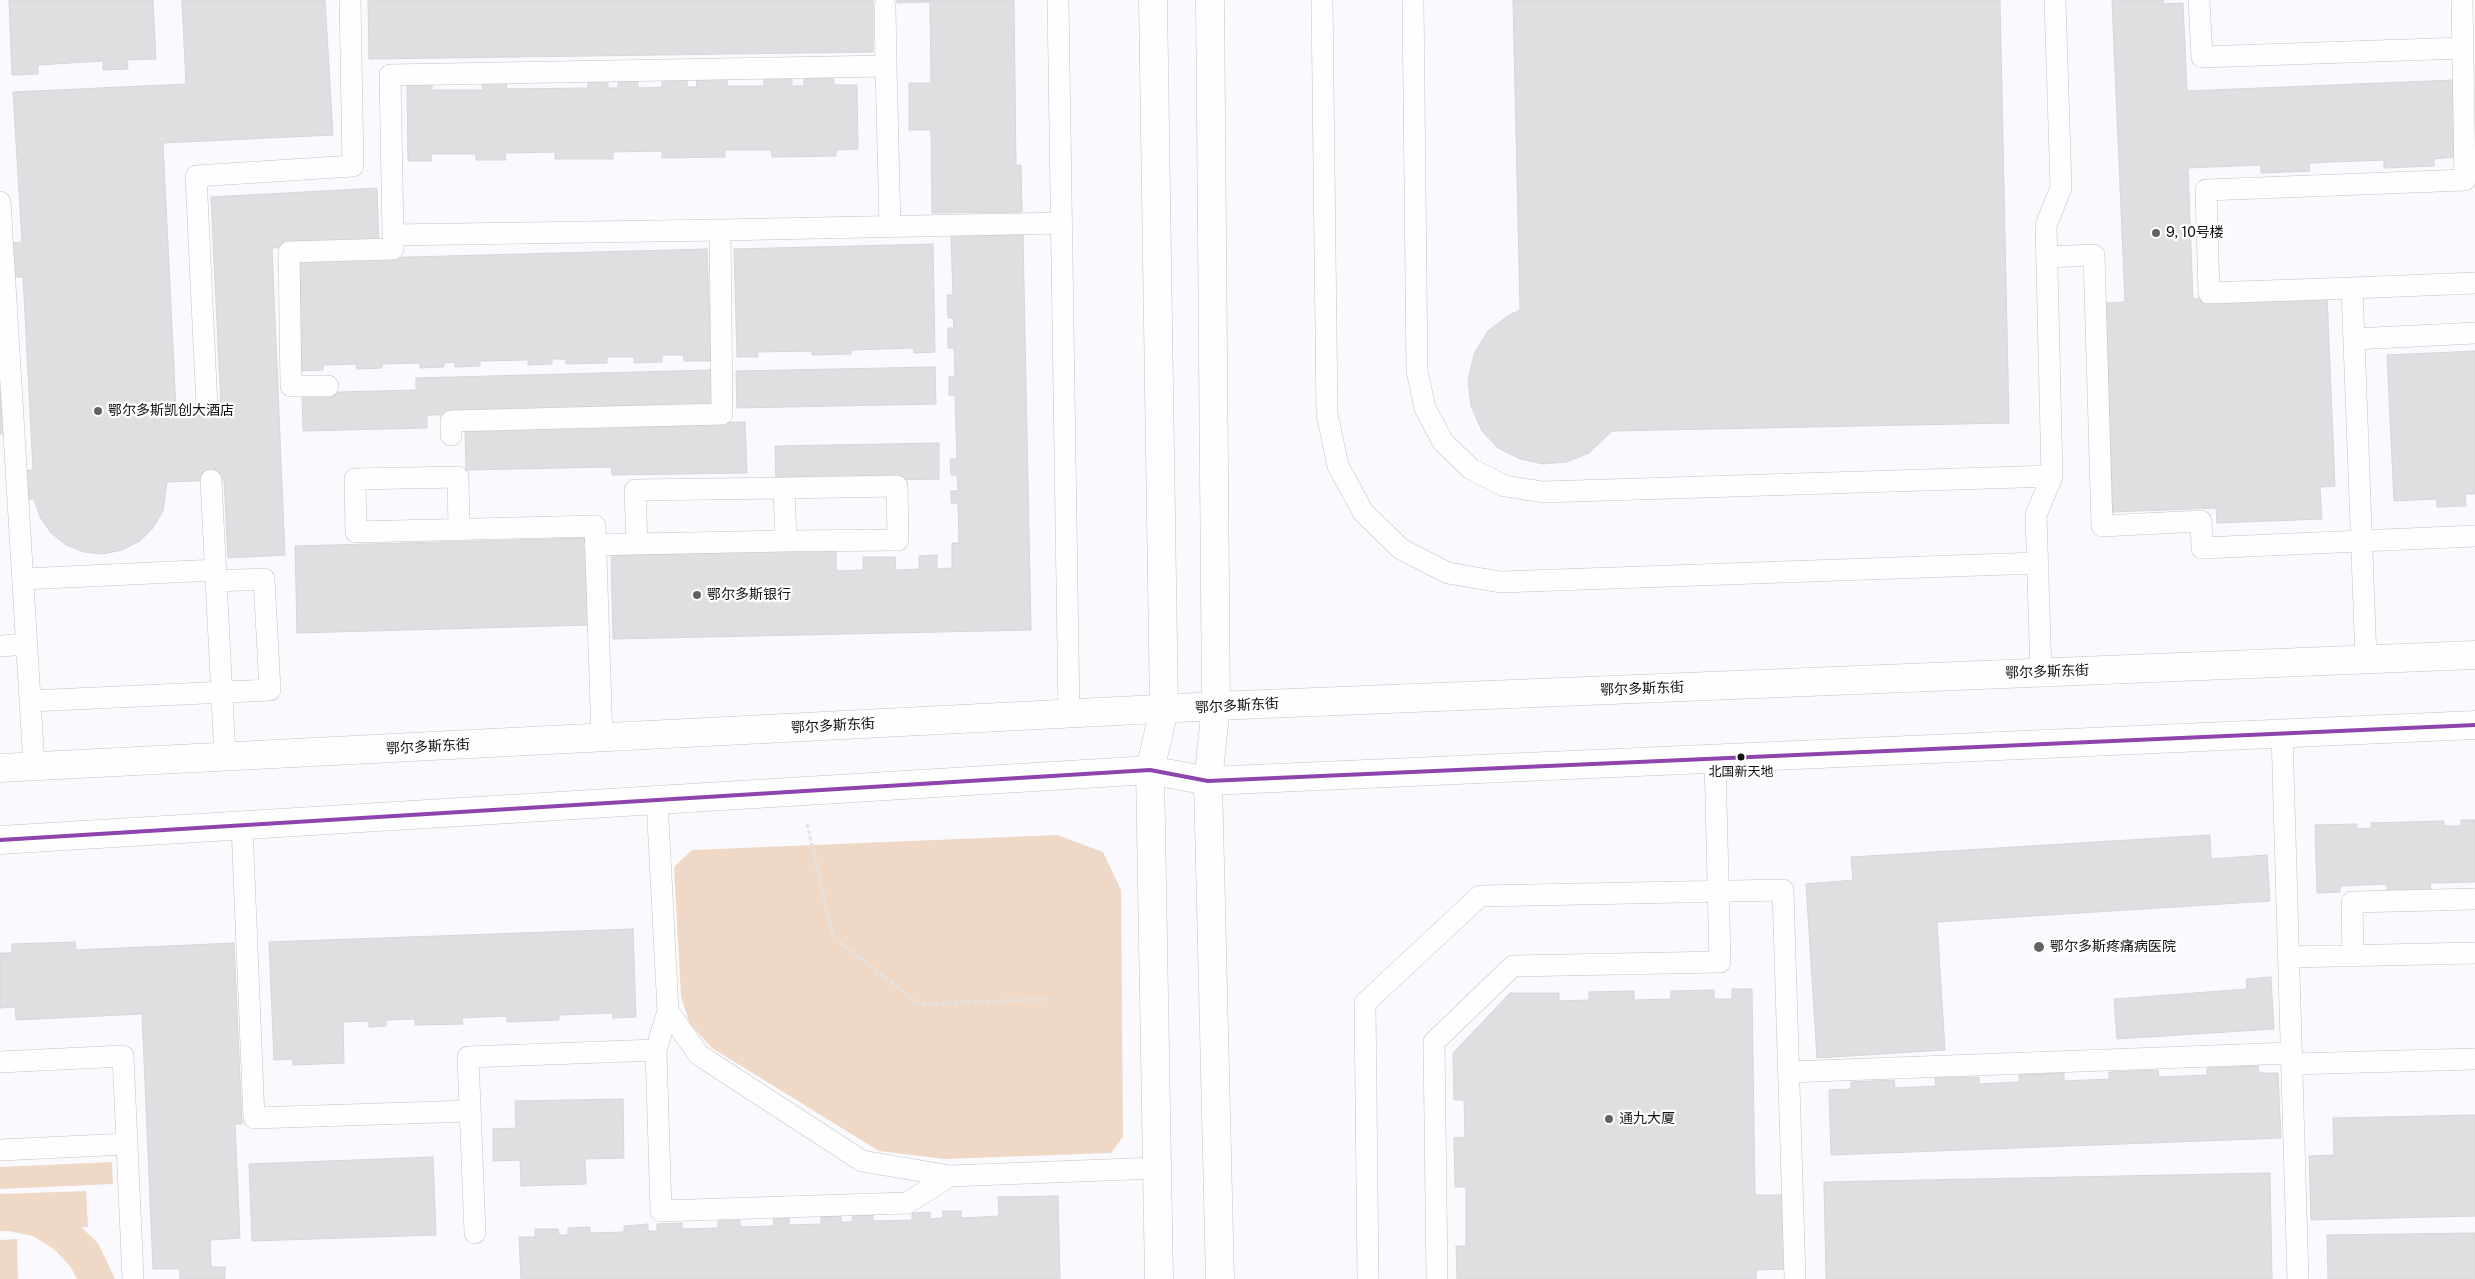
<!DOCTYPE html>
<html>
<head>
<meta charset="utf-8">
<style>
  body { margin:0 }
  canvas { display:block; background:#f9f9fe }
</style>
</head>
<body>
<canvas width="2475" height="1279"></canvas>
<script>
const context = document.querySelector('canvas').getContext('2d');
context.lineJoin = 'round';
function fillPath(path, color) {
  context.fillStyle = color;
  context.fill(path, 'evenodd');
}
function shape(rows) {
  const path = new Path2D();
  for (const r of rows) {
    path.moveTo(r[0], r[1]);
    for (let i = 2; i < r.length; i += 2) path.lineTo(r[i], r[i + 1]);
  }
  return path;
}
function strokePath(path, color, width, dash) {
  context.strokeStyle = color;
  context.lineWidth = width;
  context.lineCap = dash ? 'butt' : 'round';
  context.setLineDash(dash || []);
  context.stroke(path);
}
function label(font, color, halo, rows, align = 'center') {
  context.font = font + ' "Public Sans","Noto Sans SC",sans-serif';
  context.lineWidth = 4.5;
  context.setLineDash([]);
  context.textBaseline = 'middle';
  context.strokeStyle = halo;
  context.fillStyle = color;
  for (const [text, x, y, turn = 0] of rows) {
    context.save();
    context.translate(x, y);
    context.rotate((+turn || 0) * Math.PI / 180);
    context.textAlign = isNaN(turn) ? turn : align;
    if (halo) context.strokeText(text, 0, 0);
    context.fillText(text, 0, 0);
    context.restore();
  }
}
fillPath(shape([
  [1057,835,1103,852,1121,890,1123,1137,1111,1153,944,1159,879,1151,712,1048,690,1024,681,997,674,867,692,850],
  [112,1162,113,1184,0,1189,0,1167],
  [86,1191,88,1227,81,1227,98,1243,115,1279,77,1279,70,1266,54,1249,33,1236,9,1231,0,1231,0,1194],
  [17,1239,18,1279,0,1279,0,1240]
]), '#efd9c6');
const building = shape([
  [9,0,153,0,156,59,127,60,128,69,103,70,103,61,38,65,38,74,12,75,9,0],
  [182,0,325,0,333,135,163,143,176,409,221,406,211,197,377,188,379,243,272,248,285,555,228,558,224,480,167,482,163,511,153,528,140,541,122,550,103,554,84,552,66,545,51,533,40,517,34,499,24,499,23,471,33,470,23,277,14,277,12,243,22,242,13,92,186,84,182,0],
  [368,0,873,0,873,52,369,59,368,0],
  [897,0,1014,0,1016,165,1021,165,1022,212,932,213,931,130,909,130,909,83,931,83,930,2,897,3,897,0],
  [1513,0,2000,0,2009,423,1612,431,1589,453,1567,462,1543,464,1520,459,1498,448,1482,431,1471,406,1468,380,1474,354,1488,331,1509,315,1520,310,1513,0],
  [2112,0,2163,0,2164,4,2183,3,2187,91,2453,80,2456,157,2434,159,2434,166,2384,168,2384,160,2309,163,2310,171,2261,173,2261,165,2188,168,2193,299,2327,294,2335,486,2320,487,2322,519,2217,523,2216,508,2113,512,2105,303,2125,302,2112,0],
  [833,77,834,85,857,85,858,149,836,150,836,156,772,157,771,150,725,150,725,157,662,158,662,151,613,152,613,159,555,159,555,152,505,153,506,160,476,160,476,154,431,154,431,161,408,161,407,83,432,83,432,90,483,90,482,82,506,81,507,89,588,88,588,81,608,80,608,88,618,88,618,80,638,80,638,88,662,87,662,79,687,79,687,87,697,87,696,79,727,79,727,86,764,86,764,78,792,78,792,86,804,86,804,78,833,77],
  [1023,235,1031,630,613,639,611,555,836,550,836,571,863,570,863,557,895,557,896,570,919,569,919,556,937,555,937,569,952,568,952,543,959,543,958,503,951,503,951,491,958,491,957,475,951,475,950,459,957,459,955,395,949,395,949,377,955,376,954,348,948,348,948,328,954,328,953,318,948,318,947,295,953,295,951,236,1023,235],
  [933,244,935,352,914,353,914,348,851,350,851,354,812,355,812,351,758,352,758,357,737,357,734,249,933,244],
  [707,249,711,361,684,361,683,355,662,355,662,362,634,363,634,357,607,357,607,363,566,364,566,359,552,359,552,364,528,365,528,360,480,361,480,366,455,367,455,362,444,363,444,367,420,368,420,363,382,364,382,368,357,369,356,364,323,365,323,370,302,371,299,260,707,249],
  [0,350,5,434,0,434,0,350],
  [2475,351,2475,494,2465,494,2466,506,2437,507,2437,499,2394,501,2387,355,2475,351],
  [935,367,936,404,737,408,736,371,935,367],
  [711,370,712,408,427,415,427,428,303,431,302,393,416,390,416,378,711,370],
  [745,422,747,473,612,475,611,467,466,470,465,427,745,422],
  [939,443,939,479,776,482,775,446,939,443],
  [587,538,589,625,297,633,295,546,587,538],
  [2461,820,2475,820,2475,882,2430,883,2431,890,2387,891,2387,884,2340,886,2340,892,2317,893,2315,825,2357,824,2357,829,2371,828,2371,823,2444,821,2444,826,2461,826,2461,820],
  [2210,835,2211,859,2267,855,2270,901,1937,922,1945,1050,1817,1058,1806,884,1853,880,1851,857,2210,835],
  [633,929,636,1017,613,1018,613,1013,559,1015,559,1020,507,1022,507,1016,462,1018,463,1024,415,1025,415,1019,386,1020,386,1026,369,1027,369,1021,343,1022,344,1063,293,1065,293,1059,274,1060,269,942,633,929],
  [75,942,76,950,234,943,242,1124,235,1124,240,1238,210,1240,211,1267,225,1267,225,1279,180,1279,180,1269,153,1269,142,1014,16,1020,15,1007,0,1008,0,953,12,953,12,944,75,942],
  [2271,977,2274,1029,2117,1039,2114,999,2247,989,2246,979,2271,977],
  [1732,989,1752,989,1755,1195,1784,1195,1786,1269,1756,1270,1756,1279,1457,1279,1456,1246,1466,1246,1466,1187,1455,1187,1454,1138,1465,1137,1464,1100,1454,1100,1453,1053,1510,993,1559,993,1559,1001,1589,1000,1589,992,1634,991,1634,1000,1671,999,1671,991,1714,990,1714,999,1732,999,1732,989],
  [2258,1066,2259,1073,2278,1073,2281,1138,1831,1155,1829,1090,1851,1089,1851,1082,1894,1080,1895,1088,1936,1086,1935,1078,1979,1077,1979,1084,2019,1082,2019,1075,2064,1073,2064,1081,2109,1079,2109,1072,2158,1070,2159,1077,2207,1075,2207,1068,2258,1066],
  [623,1099,624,1158,585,1159,586,1184,521,1186,520,1160,493,1161,493,1129,516,1128,515,1101,623,1099],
  [2475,1115,2475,1216,2311,1220,2309,1156,2334,1155,2333,1118,2475,1115],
  [433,1157,436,1235,252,1241,249,1164,433,1157],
  [2270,1173,2272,1279,1826,1279,1824,1182,2270,1173],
  [1058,1196,1060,1279,521,1279,519,1237,535,1237,535,1229,558,1229,559,1235,568,1235,568,1228,590,1227,590,1233,624,1232,624,1226,648,1224,648,1231,657,1231,657,1224,682,1223,682,1229,718,1228,718,1221,740,1220,740,1227,774,1226,773,1219,789,1218,789,1225,821,1224,821,1217,841,1216,841,1222,853,1222,852,1215,873,1215,873,1221,912,1220,912,1213,930,1212,930,1219,943,1218,943,1211,961,1211,961,1218,999,1216,998,1197,1058,1196],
  [2475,1233,2475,1279,2328,1279,2327,1235,2475,1233]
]);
fillPath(building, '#dfdfe2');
strokePath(building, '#d6d6da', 1);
const lane = shape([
  [1058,0,1069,714],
  [1322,0,1327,414,1338,466,1363,512,1401,549,1448,573,1500,582,2037,563],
  [1413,0,1417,371,1425,408,1443,442,1471,469,1505,486,1543,492,2052,476],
  [2199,0,2202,57,2463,48],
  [885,6,886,66],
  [0,202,34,766],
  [890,226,886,66,390,75,393,235,720,230,1061,223],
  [2047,257,2094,255,2102,526,2201,521,2202,548,2475,536],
  [2352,288,2209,293,2206,190,2465,180,2462,0],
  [2354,339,2475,333],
  [328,386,291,386,289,252,393,249,393,235],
  [207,407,196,176,353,166,350,0],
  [451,435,451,421,722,414,720,230],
  [211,480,225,757],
  [784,488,897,486,898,540,786,541],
  [459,529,458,477,355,479,356,532,595,526,602,738],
  [595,545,637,544,786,541,784,488,635,490,637,544],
  [23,579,216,570],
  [0,646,27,644],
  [2366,659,2352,288,2475,283],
  [2041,672,2036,515,2052,476,2046,225,2061,188,2055,0],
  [30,701,270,690,264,579,216,581],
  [2282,733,2298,1279],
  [657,800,668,1011,699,1055,862,1161,950,1176,1157,1168],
  [242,826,254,1118,470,1111],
  [2353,956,2352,902,2475,899],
  [2289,957,2475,953],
  [668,1011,656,1050,661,1211,907,1203,950,1176],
  [0,1062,123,1056,127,1144],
  [2292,1064,2475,1059],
  [1789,1072,2291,1053],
  [0,1150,127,1144,133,1279],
  [475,1233,468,1057,656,1050],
  [1368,1279,1365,1003,1480,896,1783,890,1795,1279],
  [1437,1279,1434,1042,1513,966,1720,962,1715,759]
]);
const secondary = shape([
  [1153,0,1164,710,1150,770,1159,1279],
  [1210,0,1216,706,1208,781,1220,1279]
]);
const primary = shape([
  [0,768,1216,706,2475,655],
  [0,840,1150,770,1208,781,2475,725]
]);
strokePath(lane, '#c3c3c6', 22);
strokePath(secondary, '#c3c3c6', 29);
strokePath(primary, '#c3c3c6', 29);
strokePath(shape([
  [807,824,833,937,919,1004,1048,999]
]), '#e3e3e4', 3, [4, 2.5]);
strokePath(lane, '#fefeff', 21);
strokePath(secondary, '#fefeff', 28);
strokePath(primary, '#fefeff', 28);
strokePath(shape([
  [0,840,1150,770,1208,781,2475,725]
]), '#8e44ad', 4);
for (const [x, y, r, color] of [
  [2156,233,5,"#626265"],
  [98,411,5,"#626265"],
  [697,595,5,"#626265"],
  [1741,757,4.5,"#101013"],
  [2039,947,6,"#626265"],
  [1609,1119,5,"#626265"]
]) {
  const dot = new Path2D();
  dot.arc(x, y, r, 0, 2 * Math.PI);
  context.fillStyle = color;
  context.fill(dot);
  strokePath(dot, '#fff', 2);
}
label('13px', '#101013', '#fff', [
  ["北国新天地",1741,772]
]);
label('14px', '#101013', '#fff', [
  ["9, 10号楼",2166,233],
  ["鄂尔多斯凯创大酒店",108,411],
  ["鄂尔多斯银行",707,595],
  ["鄂尔多斯疼痛病医院",2050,947],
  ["通九大厦",1619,1119]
], 'left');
label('14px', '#101013', '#fff', [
  ["鄂尔多斯东街",2047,672,-2],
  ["鄂尔多斯东街",1642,689,-2],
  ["鄂尔多斯东街",1237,706,-3],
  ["鄂尔多斯东街",833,726,-3],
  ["鄂尔多斯东街",428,747,-3]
]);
</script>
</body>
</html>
